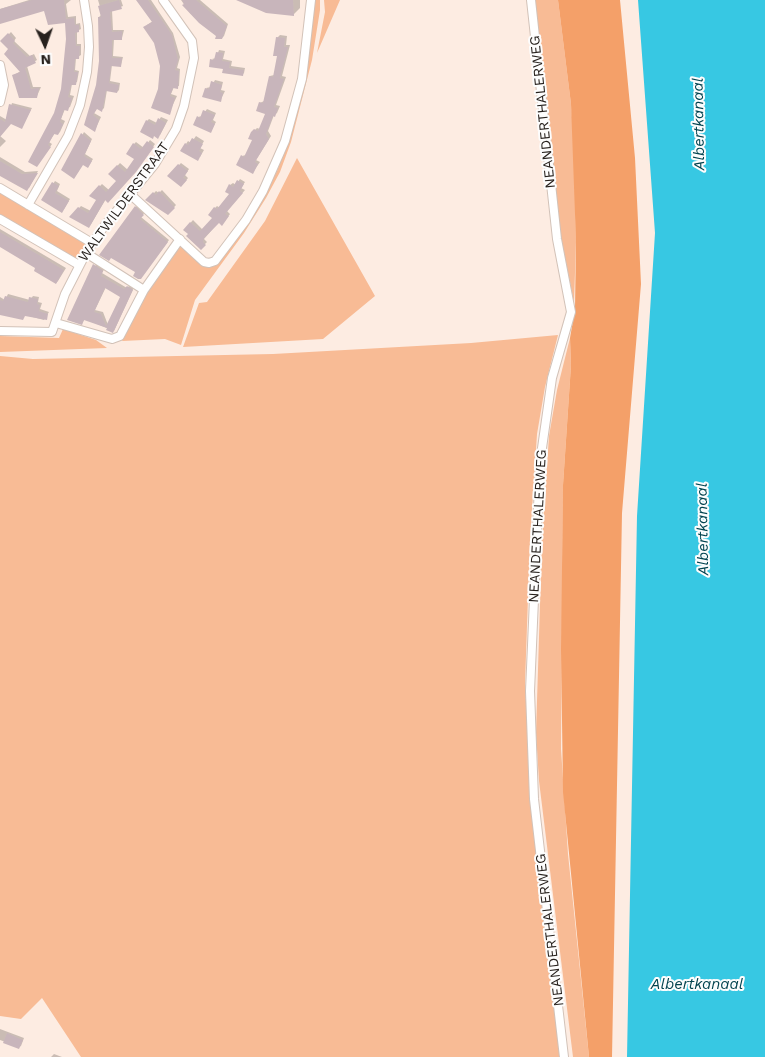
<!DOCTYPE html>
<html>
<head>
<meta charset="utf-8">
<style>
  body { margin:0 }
  #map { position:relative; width:765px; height:1057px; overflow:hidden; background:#fdece2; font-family:"Work Sans",sans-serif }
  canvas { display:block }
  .north { position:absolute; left:20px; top:20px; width:50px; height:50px; -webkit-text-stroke:4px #fdfdfd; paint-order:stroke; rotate:177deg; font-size:14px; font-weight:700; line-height:20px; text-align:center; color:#27211d }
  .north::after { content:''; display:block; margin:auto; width:18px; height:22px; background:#27211d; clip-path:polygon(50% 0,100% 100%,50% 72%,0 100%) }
</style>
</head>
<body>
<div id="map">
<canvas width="765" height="1057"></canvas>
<div class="north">N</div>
</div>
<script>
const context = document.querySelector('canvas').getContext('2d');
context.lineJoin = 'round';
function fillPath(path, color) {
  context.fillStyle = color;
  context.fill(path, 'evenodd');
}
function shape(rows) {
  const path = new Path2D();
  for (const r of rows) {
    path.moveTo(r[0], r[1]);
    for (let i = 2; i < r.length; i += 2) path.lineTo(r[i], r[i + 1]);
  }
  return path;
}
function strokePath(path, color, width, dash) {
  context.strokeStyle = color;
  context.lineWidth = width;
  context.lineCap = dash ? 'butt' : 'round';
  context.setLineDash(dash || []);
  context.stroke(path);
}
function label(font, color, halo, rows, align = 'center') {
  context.font = font + ' "Work Sans",sans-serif';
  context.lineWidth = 4;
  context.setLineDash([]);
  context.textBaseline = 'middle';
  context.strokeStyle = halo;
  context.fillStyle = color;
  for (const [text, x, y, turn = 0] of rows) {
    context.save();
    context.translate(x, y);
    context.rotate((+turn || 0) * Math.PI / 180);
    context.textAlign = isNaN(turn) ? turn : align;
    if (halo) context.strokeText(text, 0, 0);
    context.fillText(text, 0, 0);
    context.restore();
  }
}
fillPath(shape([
  [314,0,320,0,320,10,312,60,291,142,280,172,266,198,244,233,195,300,181,345,165,339,122,341,138,306,178,244,203,266,212,266,263,196,277,171,296,115,304,76],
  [324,0,340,0,317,53,325,12],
  [535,0,558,0,571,104,574,145,576,242,574,303,560,232],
  [297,158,375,296,323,339,183,347,199,303,207,302,265,221],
  [0,192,84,242,86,248,81,258,78,260,0,216],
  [63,329,96,340,107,348,0,352,0,336,59,338],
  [558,335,545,387,537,434,530,540,525,683,530,777,560,1057,81,1057,42,998,21,1019,0,1016,0,356,33,359,273,354,471,343],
  [570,338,571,365,563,485,561,749,568,854,589,1057,573,1057,539,781,536,733,542,541,549,436,557,390]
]), '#f8bb95');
fillPath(shape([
  [558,0,620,0,635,158,641,284,622,513,612,1057,589,1057,563,792,561,649,563,485,571,365,570,338,575,309,576,242,571,104]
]), '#f4a069');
fillPath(shape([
  [638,0,765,0,765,1057,627,1057,637,516,655,233]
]), '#37c8e3');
fillPath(shape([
  [29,0,71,0,66,4,68,17,76,16,76,24,80,23,81,29,77,31,77,44,81,44,81,55,76,58,75,70,79,71,77,82,72,84,70,95,74,96,70,107,65,109,61,119,65,121,60,132,58,134,55,133,49,142,52,144,39,163,63,89,68,39,66,22,45,10,0,23,0,9],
  [98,0,121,0,123,6,112,10,113,30,124,30,122,38,114,39,113,56,123,57,121,65,112,65,110,81,120,83,119,90,117,92,107,90,104,108,102,110,97,108,94,113,101,117,95,130,86,124,97,85,100,61,99,17,102,14],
  [138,0,151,0,173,33,180,57,177,68,180,69,179,86,174,87,171,94,177,96,169,113,159,89,161,66,155,42,147,25,153,21],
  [181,0,200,0,228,24,224,36,222,38,190,13],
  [241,0,300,0,300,8,293,15],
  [11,32,16,38,14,41,30,56,34,54,37,60,27,66,33,87,41,87,37,96,14,75,21,71,10,49,2,41],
  [280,35,287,36,286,45,290,45,282,76,286,77,276,105,280,106,277,113,274,115,268,131,271,136,256,160,260,162,253,172,242,156,246,155,254,140,252,133,257,128,260,129,267,113,260,103,264,101,270,76,274,75,278,55,277,38],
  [219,50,225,51,223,59,232,61,231,66,245,68,244,73,242,75,224,68,212,59,216,58],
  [215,80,223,82,221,90,225,91,220,101,206,88,211,87],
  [12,103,32,108,21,128,11,123,0,135,0,116,7,120],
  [207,109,216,113,213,120,216,122,211,131,198,117,202,116],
  [161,117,168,120,160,135,147,121,149,119,157,123],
  [84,132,92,139,85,154,93,159,88,167,83,164,74,178,62,170],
  [0,136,6,141,0,147],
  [196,136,204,141,200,148,204,150,200,157,186,144,188,141,191,143],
  [150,140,155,144,138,168,106,199,91,224,71,217,81,206,91,211,98,199,91,195,102,184,109,190,118,180,110,174,120,163,128,170,135,159,134,144,136,142,144,148],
  [0,157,25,172,38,171,29,188,0,174],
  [181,163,189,169,185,175,188,178,184,183,168,176],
  [240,179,245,182,241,188,245,190,227,211,230,214,224,222,219,222,204,239,207,242,201,248,185,229,193,220,203,230,214,218,210,215,215,208,217,206,220,208,231,194,227,191,230,185,233,183,236,185],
  [55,181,60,184,57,191,70,199,64,209,43,200],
  [162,190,176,205,168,214,147,200,156,191,159,193],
  [138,205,145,212,141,217,169,240,143,275,136,271,136,207],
  [0,229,66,268,58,281,56,283,37,268,0,246],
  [96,263,105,268,102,273,127,288,130,285,134,287,114,331,85,319,82,323],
  [106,287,121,296,108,325,103,312,95,310],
  [8,294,30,300,33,296,39,297,38,302,42,303,40,309,49,312,44,320,25,315,0,314,0,297,5,300],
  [0,1029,24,1038,21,1046,19,1047,0,1040],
  [54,1054,62,1057,51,1057]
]), '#0003');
fillPath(shape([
  [32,0,64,0,66,19,74,18,75,25,79,25,79,32,75,33,76,46,80,46,79,59,75,59,74,72,78,72,76,85,71,85,68,97,72,98,68,111,64,110,60,122,63,124,58,135,54,134,48,145,51,147,37,167,28,162,54,113,61,89,66,39,65,23,48,25,44,11,0,24,0,9],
  [119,0,122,9,110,12,112,32,122,31,122,40,112,40,112,58,122,58,121,67,111,66,109,83,119,85,117,93,106,91,102,112,97,109,93,115,99,120,95,132,84,125,96,85,99,61,98,17,101,17,98,6],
  [136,0,148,0,172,35,178,60,175,70,179,71,178,89,173,88,170,96,175,98,170,115,151,108,158,89,160,66,154,43,143,27,152,22],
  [182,0,196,0,227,26,222,39,215,39,216,36,199,23,182,5,184,4],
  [236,0,293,0,294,16,266,13],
  [8,33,15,41,13,43,27,57,32,55,36,63,25,68,31,89,39,88,37,98,19,98,12,75,20,72,4,54,8,49,0,41],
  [276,37,285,38,284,47,288,47,280,78,284,79,274,107,278,108,275,117,273,116,266,134,269,139,255,162,258,164,253,174,236,165,241,155,244,157,252,140,248,139,251,132,254,129,258,131,265,114,256,111,259,102,263,103,269,76,273,77,277,56,273,56],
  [216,52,223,53,222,61,230,62,229,68,244,70,243,76,222,73,223,69,209,67,210,59,214,60],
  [211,81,222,85,220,92,223,93,221,102,202,97,205,88,209,89],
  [9,104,31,110,22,129,11,124,0,137,0,119,5,122],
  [203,110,215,115,211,122,215,124,211,133,193,125,197,116,200,118],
  [158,118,166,123,158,139,154,136,153,139,140,132,146,120,155,125],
  [81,133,91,141,84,156,92,161,88,168,83,165,74,179,61,170],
  [192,138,203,144,199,151,202,153,198,161,180,151,185,143,188,145],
  [147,141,154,147,136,172,108,203,105,200,89,228,69,217,78,207,88,213,96,200,89,196,99,185,106,192,116,181,108,174,117,165,125,172,134,159,126,154,133,143,141,149],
  [0,161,22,174,38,173,27,191,0,176],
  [178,164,188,171,183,178,187,180,181,187,167,176],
  [237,180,244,184,240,191,243,193,225,214,229,216,222,226,219,223,204,238,203,242,206,245,201,250,186,236,188,234,183,230,190,222,200,231,212,218,208,215,214,207,217,209,229,194,225,192,229,184,233,187],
  [52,182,59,186,55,193,69,201,62,213,41,200],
  [159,191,175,208,168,215,145,200,153,192,156,195],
  [135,206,144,215,140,219,168,242,141,279,138,279,133,276,135,272,111,258,109,261,99,255],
  [0,232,64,270,56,284,34,271,35,268,0,247],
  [93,264,103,271,101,276,124,289,127,286,133,290,113,333,106,330,107,328,84,320,82,325,67,320],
  [105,288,120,297,106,326,101,314,94,312],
  [5,296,28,302,29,297,38,299,37,304,40,305,39,311,48,314,47,320,25,316,23,320,0,315,0,300,3,301],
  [7,1033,23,1040,19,1049,3,1043]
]), '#c8b5bb');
const street = shape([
  [531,0,557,239,571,312,552,378,540,462,530,691,534,799,564,1057],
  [0,65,4,85,0,102],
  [0,188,92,243],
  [130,194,204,262,209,263,215,261,246,220,263,191,285,141,302,79,311,0],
  [28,205,68,136,80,105,87,72,89,47,88,26,84,0],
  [0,219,79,265],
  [86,253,144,290],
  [56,323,112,339,120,336,144,290,180,239],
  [0,331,52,332,65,294,86,253,105,225,155,164,176,129,184,106,194,58,192,41,163,0]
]);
strokePath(street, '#d2c2b8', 10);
strokePath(street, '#fff', 8);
label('14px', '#27211d', '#fdfdfd', [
  ["NEANDERTHALERWEG",543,112,-96],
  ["WALTWILDERSTRAAT",124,202,-54],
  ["NEANDERTHALERWEG",538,526,-87],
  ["NEANDERTHALERWEG",550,930,-97]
]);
label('italic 15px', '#02434f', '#fdfdfd', [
  ["Albertkanaal",699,124,-91],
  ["Albertkanaal",703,529,-91],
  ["Albertkanaal",697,985]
]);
</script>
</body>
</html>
